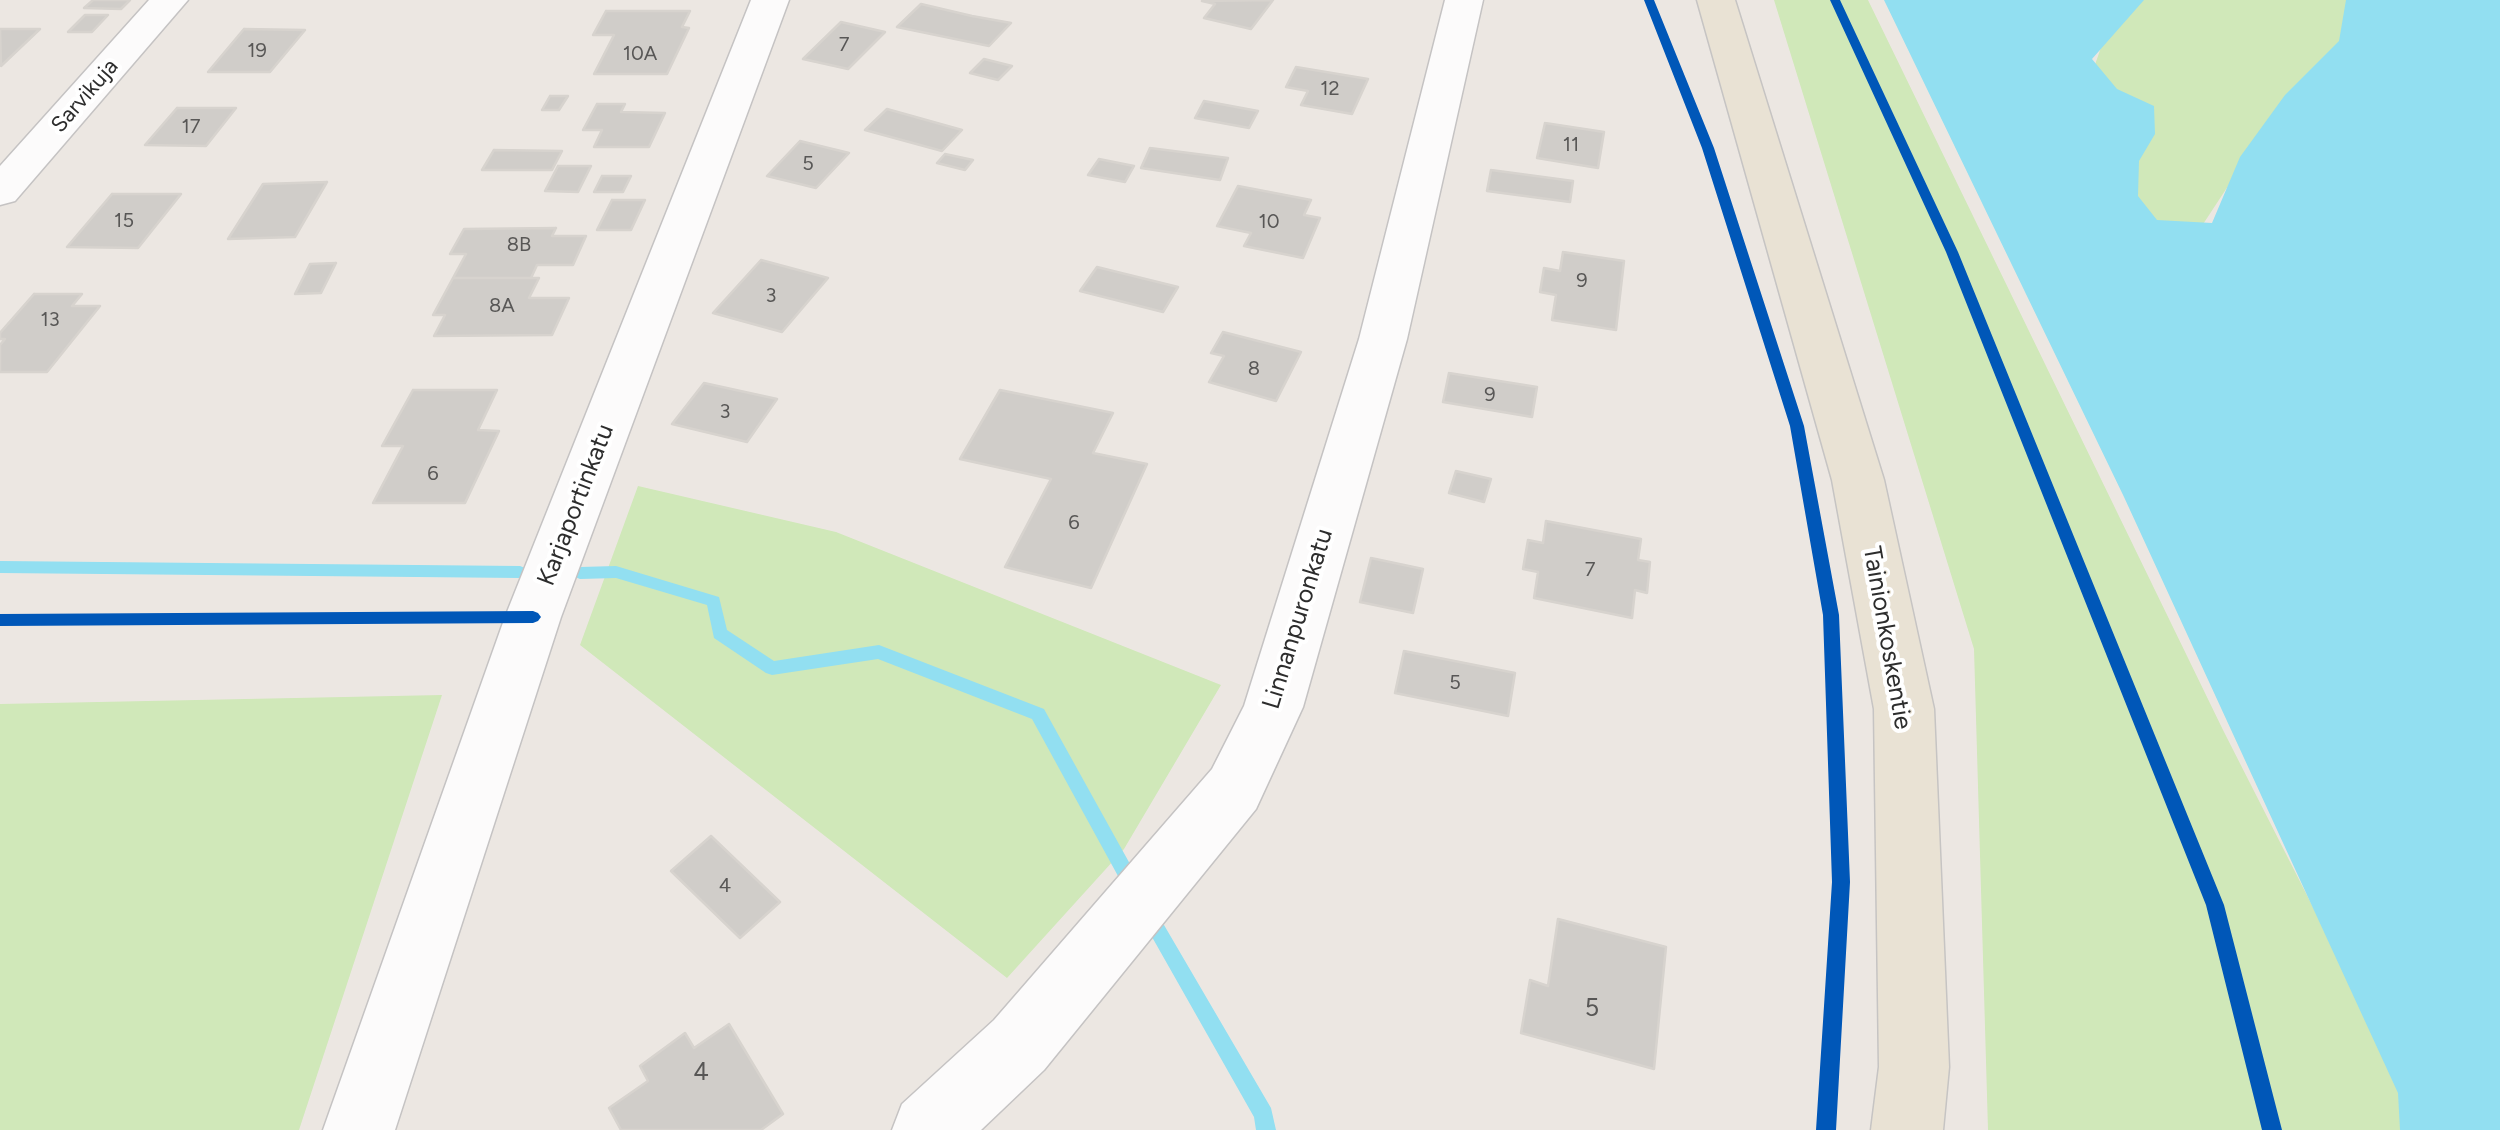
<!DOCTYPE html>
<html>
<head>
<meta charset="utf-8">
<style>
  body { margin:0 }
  canvas { display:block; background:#ece7e2 }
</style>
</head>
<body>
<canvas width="2500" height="1130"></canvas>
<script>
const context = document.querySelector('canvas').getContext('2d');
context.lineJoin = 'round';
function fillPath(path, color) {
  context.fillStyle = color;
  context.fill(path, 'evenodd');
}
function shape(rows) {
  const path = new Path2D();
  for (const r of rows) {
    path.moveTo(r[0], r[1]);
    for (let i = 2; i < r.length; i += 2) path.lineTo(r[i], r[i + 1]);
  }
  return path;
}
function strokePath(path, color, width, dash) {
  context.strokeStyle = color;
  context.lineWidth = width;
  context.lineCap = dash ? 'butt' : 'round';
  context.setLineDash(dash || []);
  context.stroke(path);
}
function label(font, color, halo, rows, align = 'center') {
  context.font = font + ' Figtree,sans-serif';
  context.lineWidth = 8;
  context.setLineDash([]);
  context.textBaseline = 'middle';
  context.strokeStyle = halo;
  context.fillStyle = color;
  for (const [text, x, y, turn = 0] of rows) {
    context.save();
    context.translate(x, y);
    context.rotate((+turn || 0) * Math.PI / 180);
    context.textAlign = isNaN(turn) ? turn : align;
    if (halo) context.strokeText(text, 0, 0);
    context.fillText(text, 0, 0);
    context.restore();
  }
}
fillPath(shape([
  [1774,0,1868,0,2223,730,2411,1100,2415,1130,1988,1130,1974,649],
  [2092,0,2389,0,2276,113,2192,241,2147,221,2089,82,2115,7],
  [638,486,836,532,1221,685,1124,849,1007,978,580,645],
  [442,695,299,1130,0,1130,0,704]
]), '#d0e8b9');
fillPath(shape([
  [1884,0,2144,0,2092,59,2117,89,2154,106,2155,134,2139,161,2138,196,2157,220,2212,223,2240,157,2285,95,2339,41,2346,0,2500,0,2500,1130,2400,1130,2398,1093,2124,497]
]), '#92dff1');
fillPath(shape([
  [0,561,520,566,525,568,528,572,525,576,520,578,0,573,0,561],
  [616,566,719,597,727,630,774,661,879,645,1044,709,1130,864,1133,870,1130,876,1124,878,1118,876,1032,719,878,659,772,675,766,673,714,638,707,605,616,578,580,579,575,577,572,573,575,569,580,567,616,566],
  [1158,922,1164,925,1271,1108,1276,1130,1256,1130,1254,1117,1152,937,1149,931,1152,925,1158,922]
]), '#92dff1');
const building = shape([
  [93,0,130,0,121,9,84,8,93,0],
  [1273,0,1251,29,1204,18,1215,4,1202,1,1273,0],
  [921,4,972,16,1011,23,989,46,897,27,921,4],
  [606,11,690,11,682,27,689,28,667,74,594,74,614,35,593,35,606,11],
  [85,15,108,15,92,32,68,32,85,15],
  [841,22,885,32,848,69,803,59,841,22],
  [0,29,40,29,1,66,0,29],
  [244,29,305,30,270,72,208,72,244,29],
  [984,59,1012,66,998,80,970,73,984,59],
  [1296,67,1368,79,1352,114,1301,105,1308,91,1286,87,1296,67],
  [550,96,568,96,559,110,542,110,550,96],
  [1204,101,1258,111,1249,128,1195,118,1204,101],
  [597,104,625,104,621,112,665,113,649,147,594,147,602,130,583,130,597,104],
  [177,108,236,108,206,146,145,145,177,108],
  [887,109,962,130,942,151,865,130,887,109],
  [1545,123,1604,132,1598,168,1537,158,1545,123],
  [800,141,849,153,816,188,767,176,800,141],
  [1150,148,1228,158,1220,180,1141,168,1150,148],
  [494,150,562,151,552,170,482,170,494,150],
  [945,154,973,160,965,170,937,163,945,154],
  [1099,159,1134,166,1125,182,1088,175,1099,159],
  [558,166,591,166,578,192,545,191,558,166],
  [1491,170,1573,181,1570,202,1487,191,1491,170],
  [602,176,631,176,623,192,594,192,602,176],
  [327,182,295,237,228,239,263,184,327,182],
  [1238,186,1311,200,1304,215,1320,218,1303,258,1244,246,1251,233,1217,226,1238,186],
  [112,194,181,194,138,248,67,247,112,194],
  [612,200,645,200,631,230,597,230,612,200],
  [556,228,552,236,586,236,573,265,537,265,531,278,453,278,466,254,450,254,464,229,556,228],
  [1563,252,1624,261,1616,330,1552,320,1556,295,1540,292,1544,268,1560,271,1563,252],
  [761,260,828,278,782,332,713,313,761,260],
  [336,263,321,293,295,294,310,264,336,263],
  [1097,267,1178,287,1163,312,1080,291,1097,267],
  [453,278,539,278,529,298,569,298,552,335,434,336,445,315,433,315,453,278],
  [34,294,82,294,72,306,100,306,47,372,0,372,0,345,5,339,0,339,0,333,34,294],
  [1223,332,1301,352,1276,401,1209,382,1224,356,1211,353,1223,332],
  [1449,373,1537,387,1532,417,1443,402,1449,373],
  [704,383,777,399,747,442,672,424,704,383],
  [413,390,497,390,478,430,499,431,465,503,373,503,403,446,382,446,413,390],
  [1000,390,1113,413,1093,453,1147,464,1091,588,1005,567,1051,479,960,459,1000,390],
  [1456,471,1491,479,1484,502,1449,493,1456,471],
  [1546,521,1641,539,1638,560,1650,562,1647,593,1635,590,1632,618,1534,598,1538,572,1523,569,1528,540,1543,543,1546,521],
  [1371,558,1423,569,1413,613,1360,602,1371,558],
  [1404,651,1515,673,1508,716,1395,693,1404,651],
  [711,836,780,902,740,938,671,871,711,836],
  [1558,919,1666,947,1654,1069,1521,1033,1530,980,1548,986,1558,919],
  [729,1024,783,1114,761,1130,621,1130,609,1108,648,1081,640,1066,685,1033,694,1048,729,1024]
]);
fillPath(building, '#d0cdc9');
strokePath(building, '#d7d3ce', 2.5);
const minor = shape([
  [149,0,188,0,15,201,0,205,0,166,149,0],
  [751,0,789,0,561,617,395,1130,323,1130,505,617,751,0],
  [1445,0,1483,0,1407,339,1303,707,1256,809,1044,1070,981,1130,892,1130,902,1104,994,1020,1212,769,1244,706,1359,339,1445,0]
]);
const major = shape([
  [1697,0,1735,0,1884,480,1934,709,1949,1067,1943,1130,1871,1130,1879,1067,1874,709,1832,480,1697,0]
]);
strokePath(minor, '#c5c3c3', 3);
strokePath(major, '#c6c4c3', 3);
fillPath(minor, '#fcfbfb');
fillPath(major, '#e9e2d4');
fillPath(shape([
  [1644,0,1654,0,1714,148,1804,426,1839,615,1850,882,1836,1130,1816,1130,1832,882,1823,615,1790,426,1702,148,1644,0],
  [1830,0,1840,0,1958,252,2224,905,2282,1130,2262,1130,2206,905,1946,252,1830,0],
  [533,611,538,613,541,617,538,621,533,623,0,626,0,614,533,611]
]), '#0057b8');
label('20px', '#585756', null, [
  ["7",844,45],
  ["19",257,51],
  ["10A",640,54],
  ["12",1330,89],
  ["17",191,127],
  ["11",1571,145],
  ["5",808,164],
  ["15",124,221],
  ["10",1269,222],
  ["8B",519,245],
  ["9",1582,281],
  ["3",771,296],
  ["8A",502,306],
  ["13",50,320],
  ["8",1254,369],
  ["9",1490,395],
  ["3",725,412],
  ["6",433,474],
  ["6",1074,523],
  ["7",1590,570],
  ["5",1455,683],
  ["4",725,886]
]);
label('22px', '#2d2d2d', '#fff', [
  ["Sarvikuja",85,96,-49]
]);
label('25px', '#2d2d2d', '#fff', [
  ["Karjaportinkatu",576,505,-69],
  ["Linnanpuronkatu",1298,619,-73],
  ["Tainionkoskentie",1887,638,80]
]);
label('25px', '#585756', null, [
  ["5",1592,1009],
  ["4",701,1073]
]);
</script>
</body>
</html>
